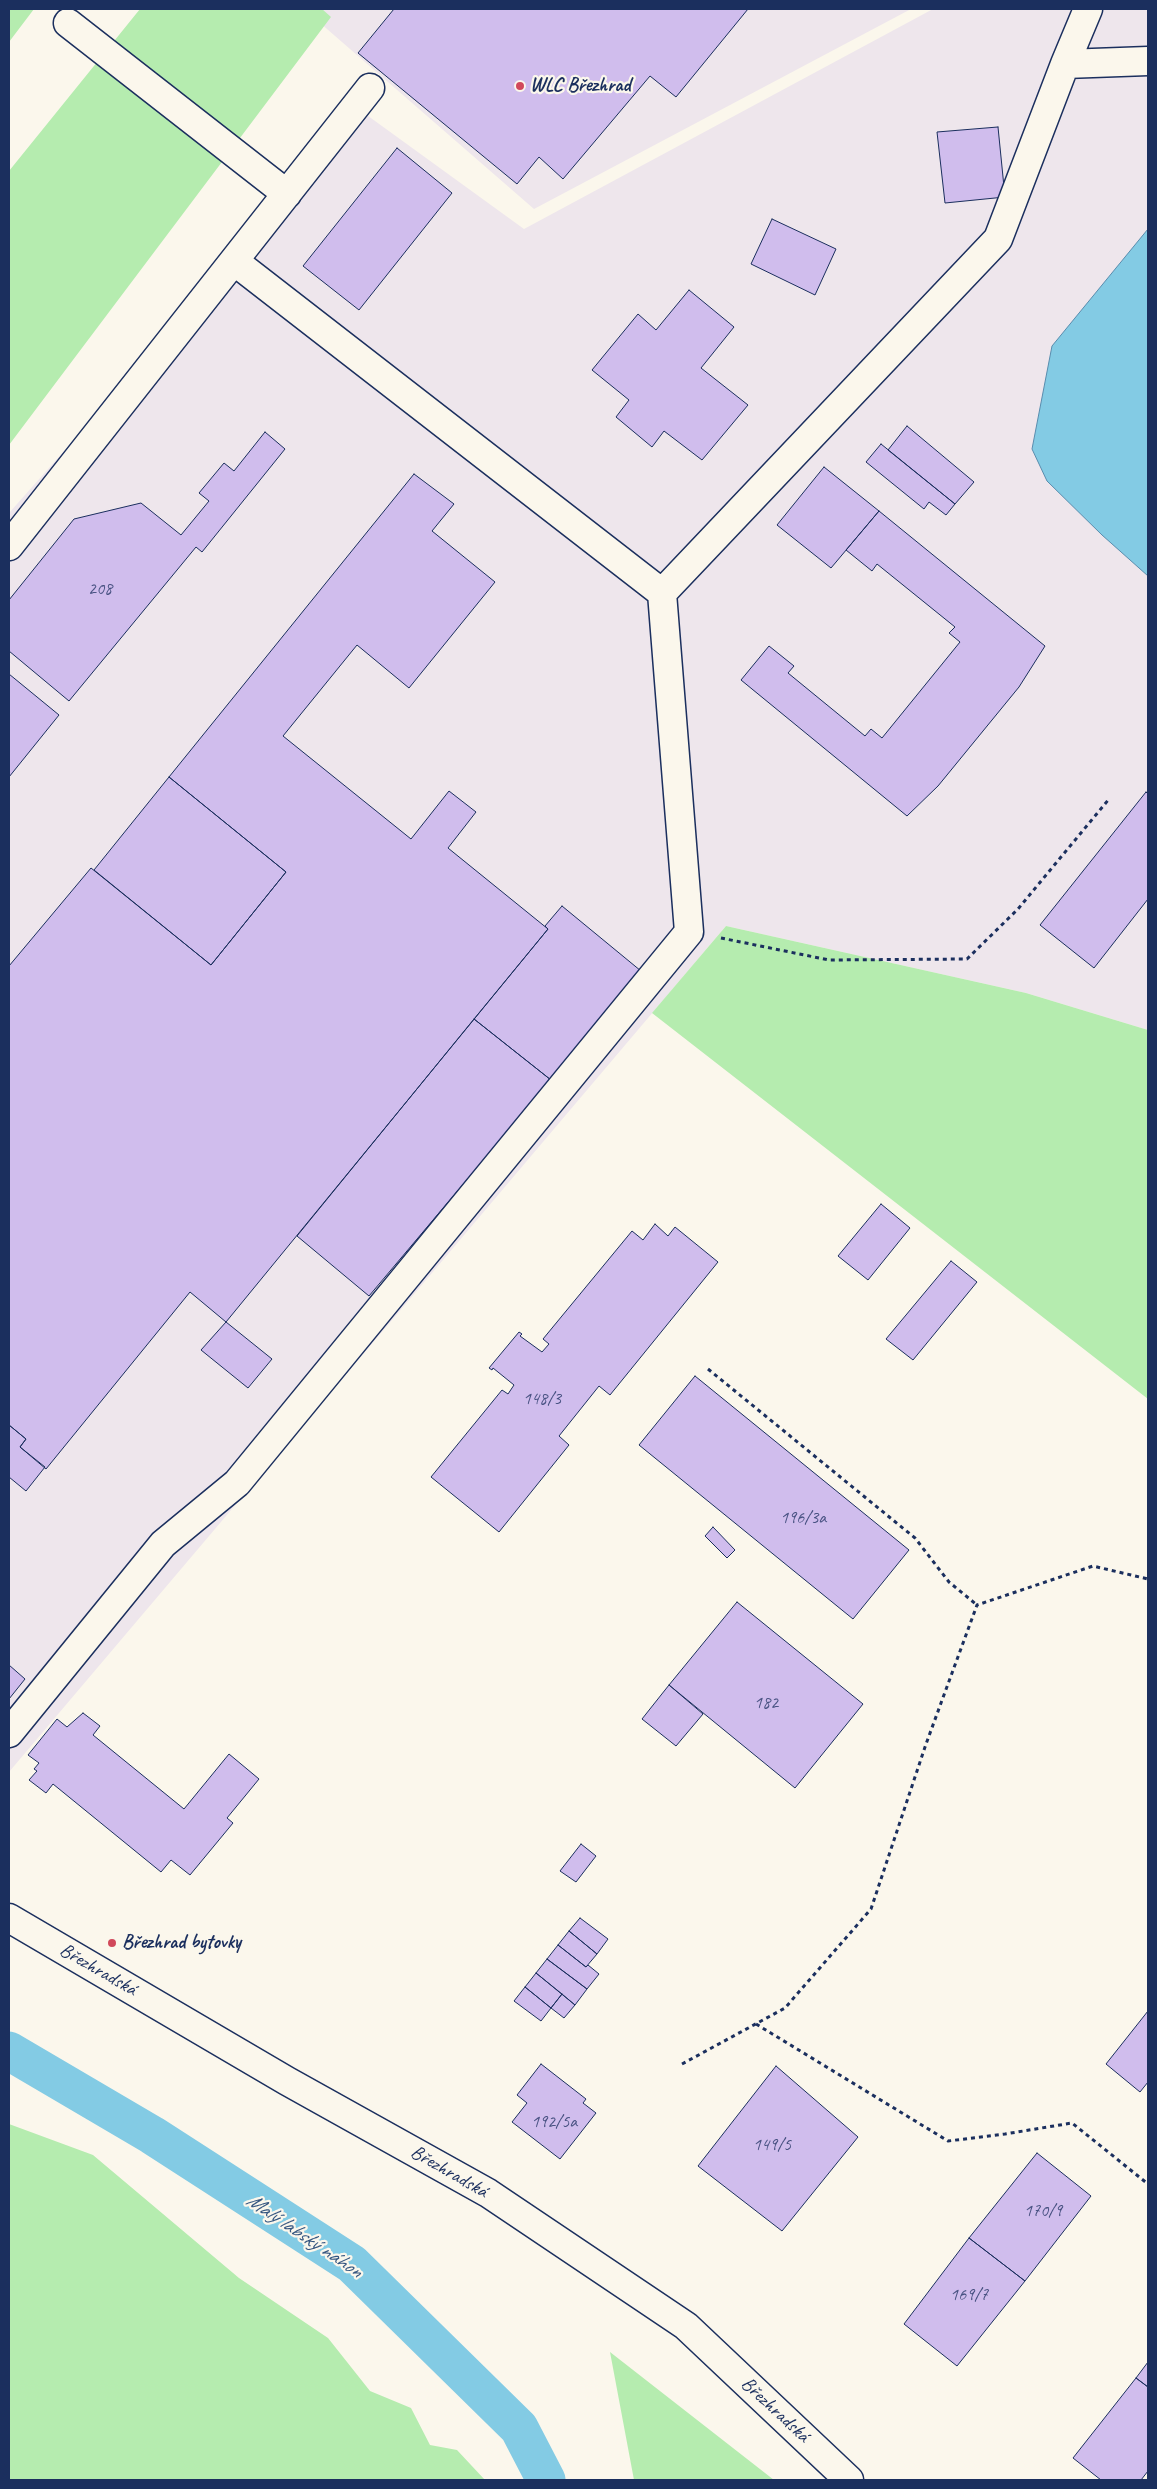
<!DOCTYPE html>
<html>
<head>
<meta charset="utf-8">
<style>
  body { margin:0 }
  #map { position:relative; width:1157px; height:2489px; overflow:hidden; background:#fbf7ec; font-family:Caveat,sans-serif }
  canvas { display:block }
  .frame { position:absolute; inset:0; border:10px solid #1b2f5e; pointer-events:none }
</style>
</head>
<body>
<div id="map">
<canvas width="1157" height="2489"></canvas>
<div class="frame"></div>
</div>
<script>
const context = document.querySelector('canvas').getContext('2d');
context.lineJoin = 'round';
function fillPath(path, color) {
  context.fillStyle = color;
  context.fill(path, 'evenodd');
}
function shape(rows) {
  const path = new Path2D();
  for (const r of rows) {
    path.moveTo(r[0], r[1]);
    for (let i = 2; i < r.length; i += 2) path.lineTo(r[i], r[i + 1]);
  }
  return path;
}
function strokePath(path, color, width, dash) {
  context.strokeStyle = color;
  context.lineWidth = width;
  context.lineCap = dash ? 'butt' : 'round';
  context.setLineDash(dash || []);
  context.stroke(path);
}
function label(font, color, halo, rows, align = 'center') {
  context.font = font + ' Caveat,sans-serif';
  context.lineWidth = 4.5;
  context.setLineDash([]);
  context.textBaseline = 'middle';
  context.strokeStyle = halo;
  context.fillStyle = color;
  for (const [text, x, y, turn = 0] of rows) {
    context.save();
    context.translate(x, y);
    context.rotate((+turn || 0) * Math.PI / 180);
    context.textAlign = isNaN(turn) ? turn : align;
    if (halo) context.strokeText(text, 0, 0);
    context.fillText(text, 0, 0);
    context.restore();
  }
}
fillPath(shape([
  [304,9,911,9,534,209],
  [933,9,1148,9,1148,1030,1026,993,726,926,9,1772,9,513,364,113,524,229]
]), '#eee6ec');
fillPath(shape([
  [9,9,34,9,9,42],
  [140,9,322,9,331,17,9,445,9,171],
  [726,926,1026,993,1148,1030,1148,1399,652,1013],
  [9,2124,93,2155,239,2278,328,2338,370,2391,411,2408,430,2445,457,2450,485,2480,9,2480],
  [610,2352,774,2480,634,2480]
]), '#b5ecaf');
const water = shape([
  [1148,229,1148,576,1102,535,1047,481,1032,449,1052,346,1148,229]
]);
fillPath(water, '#83cbe4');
strokePath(water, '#598dae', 1);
strokePath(shape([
  [9,2051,152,2135,352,2264,519,2428,546,2480]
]), '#83cbe4', 39);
const building = shape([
  [394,9,748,9,676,97,650,76,563,179,539,157,517,184,358,53,394,9],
  [998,127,1005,197,945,203,937,132,998,127],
  [397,148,452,193,359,310,303,266,397,148],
  [772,219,836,249,815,295,751,264,772,219],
  [689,290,734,327,701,368,748,405,702,460,664,431,652,447,616,417,629,400,592,370,638,314,656,330,689,290],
  [907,426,974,482,955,504,888,450,907,426],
  [265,432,285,449,202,552,196,547,69,701,9,651,9,600,74,519,141,503,181,535,209,501,199,493,224,463,234,471,265,432],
  [881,444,955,504,946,515,929,502,924,509,866,462,881,444],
  [824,467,879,511,831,568,777,525,824,467],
  [414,474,454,504,432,531,495,582,409,688,357,645,283,736,411,839,449,791,476,812,448,848,548,929,226,1322,190,1292,46,1469,20,1447,26,1439,9,1425,9,966,91,868,211,965,286,872,169,777,414,474],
  [879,511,1045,646,1019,687,938,786,907,816,741,680,769,646,794,666,788,673,865,736,871,729,882,738,960,642,949,633,955,627,877,564,872,571,846,550,879,511],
  [9,674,59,715,9,777,9,674],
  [169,777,286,872,211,965,94,870,169,777],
  [1146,792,1148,794,1148,899,1094,968,1040,925,1146,792],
  [562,906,641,971,551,1080,474,1019,548,929,545,926,562,906],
  [474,1019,551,1080,369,1296,297,1236,474,1019],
  [881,1204,910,1228,868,1280,838,1256,881,1204],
  [655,1224,668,1236,675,1227,718,1262,610,1395,599,1386,559,1436,569,1445,499,1532,431,1477,502,1390,508,1394,514,1385,493,1368,492,1370,489,1368,519,1332,522,1334,520,1336,542,1352,549,1344,543,1339,632,1231,643,1240,655,1224],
  [951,1261,977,1282,913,1360,886,1339,951,1261],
  [226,1322,272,1359,248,1388,201,1350,226,1322],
  [695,1376,909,1550,853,1619,639,1445,695,1376],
  [9,1425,26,1439,20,1447,45,1467,26,1491,9,1477,9,1425],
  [713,1527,735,1550,727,1558,705,1536,713,1527],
  [737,1602,863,1704,795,1788,669,1685,737,1602],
  [9,1665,25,1679,9,1699,9,1665],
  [669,1685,703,1714,676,1746,642,1719,669,1685],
  [83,1713,100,1726,93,1735,184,1809,229,1754,259,1779,227,1818,233,1823,190,1875,171,1860,161,1872,53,1784,46,1793,29,1780,37,1771,34,1769,39,1763,28,1755,57,1719,67,1727,83,1713],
  [581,1844,596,1856,576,1882,560,1871,581,1844],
  [580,1918,608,1939,597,1954,569,1931,580,1918],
  [569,1931,597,1954,586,1967,558,1945,569,1931],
  [558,1945,586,1967,588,1965,599,1974,587,1989,547,1959,558,1945],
  [547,1959,587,1989,575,2005,536,1973,547,1959],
  [536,1973,562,1994,551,2008,525,1987,536,1973],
  [525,1987,551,2008,541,2021,514,2001,525,1987],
  [562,1994,575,2005,564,2018,551,2008,562,1994],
  [1148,2011,1148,2082,1140,2092,1106,2064,1148,2011],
  [541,2064,586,2099,583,2103,596,2113,560,2159,512,2122,527,2103,517,2095,541,2064],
  [776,2066,858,2137,782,2231,698,2166,776,2066],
  [1037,2153,1091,2196,1025,2281,969,2238,1037,2153],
  [969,2238,1025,2281,957,2366,904,2324,969,2238],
  [1148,2362,1148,2387,1136,2378,1148,2362],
  [1136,2378,1148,2387,1148,2471,1141,2480,1101,2480,1073,2458,1136,2378]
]);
fillPath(building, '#d0bded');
strokePath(building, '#1b2f5e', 1);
const minor = shape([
  [68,23,287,194],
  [1065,64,1088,9],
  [234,261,662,593],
  [9,546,370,88],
  [9,1733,163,1544,237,1483,689,932,662,593,998,239,1065,64,1148,61],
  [9,1918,287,2081,488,2193,686,2326,849,2480]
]);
strokePath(minor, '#1b2f5e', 31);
strokePath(shape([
  [721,938,829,960,967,959,1018,909,1109,799],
  [708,1369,915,1538,949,1582,977,1605],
  [756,2024,948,2141,1005,2134,1072,2123,1148,2184],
  [682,2064,785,2008,871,1909,926,1744,977,1605,1093,1566,1148,1579]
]), '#1b2f5e', 3, [4, 4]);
strokePath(minor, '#fbf7ec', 28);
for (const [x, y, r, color] of [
  [520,86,5,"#d1495b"],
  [112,1943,5,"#d1495b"]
]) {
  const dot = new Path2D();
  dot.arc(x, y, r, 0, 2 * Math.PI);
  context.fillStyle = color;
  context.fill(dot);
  strokePath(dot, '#fbf7ec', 2);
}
label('18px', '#485282', null, [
  ["208",100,589],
  ["148/3",542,1399],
  ["196/3a",803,1518],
  ["182",766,1703],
  ["192/5a",554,2122],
  ["149/5",772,2145],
  ["170/9",1043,2211],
  ["169/7",969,2295]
]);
label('bold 20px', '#1b2f5e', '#fbf7ec', [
  ["WLC Březhrad",530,86],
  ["Březhrad bytovky",122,1943]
], 'left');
label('20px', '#1b2f5e', '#fbf7ec', [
  ["Březhradská",98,1970,30],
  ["Březhradská",449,2172,30],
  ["Březhradská",775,2410,43]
]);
label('italic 21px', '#355680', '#fbf7ec', [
  ["Malý labský náhon",304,2236,34]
]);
</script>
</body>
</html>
